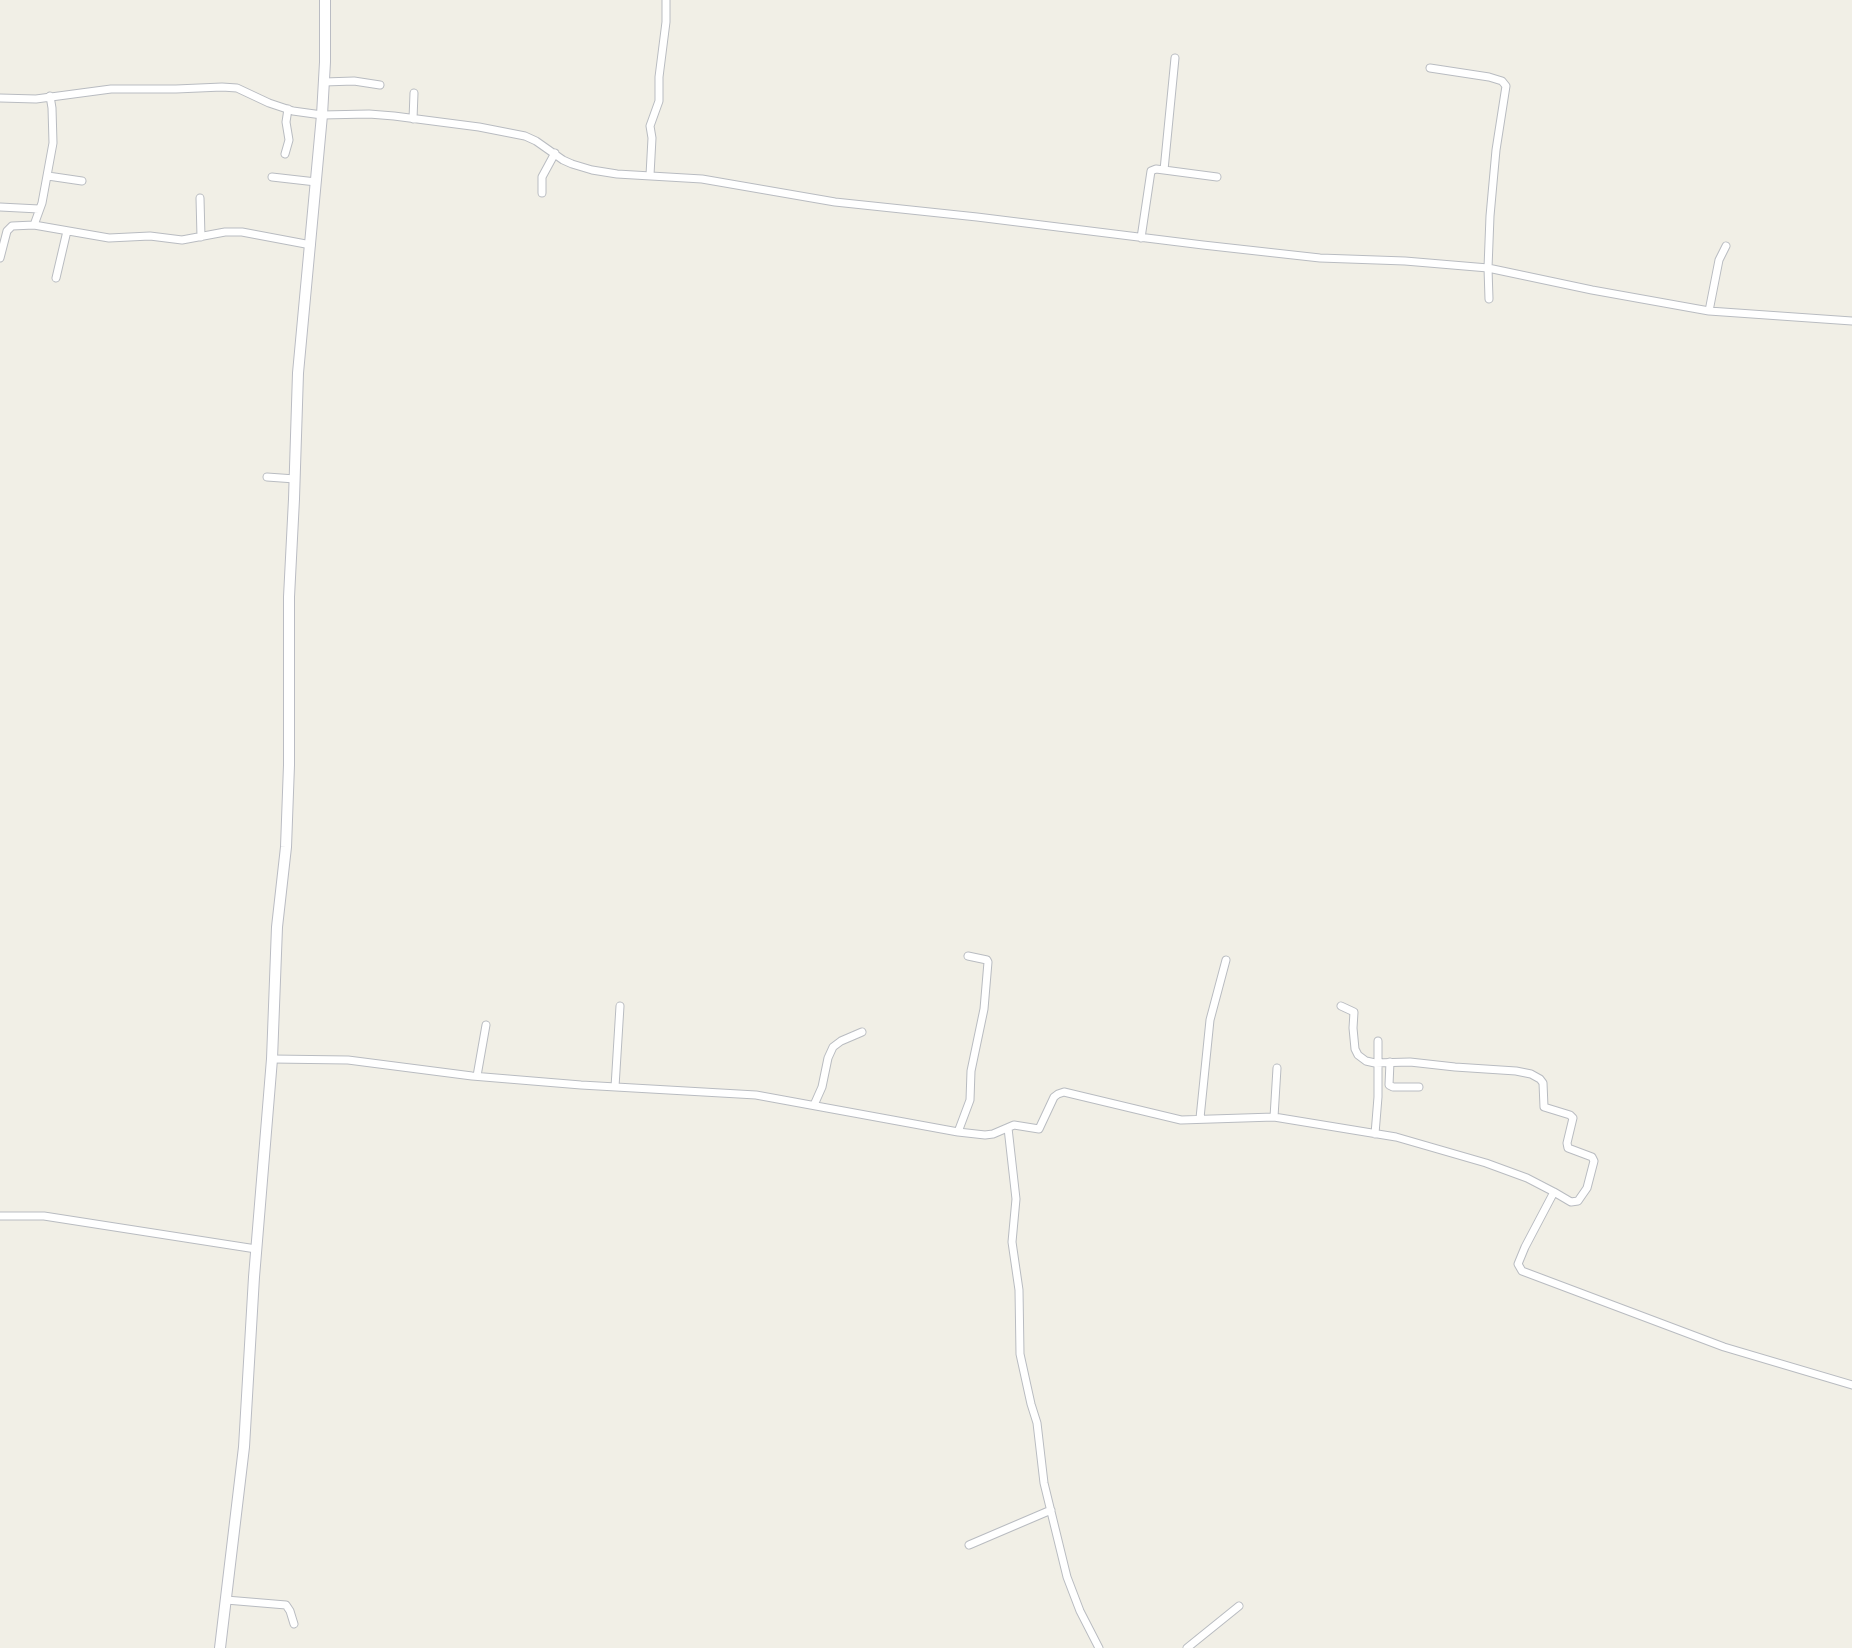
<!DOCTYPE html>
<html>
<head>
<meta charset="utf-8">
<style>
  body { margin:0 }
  canvas { display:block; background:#f1efe6 }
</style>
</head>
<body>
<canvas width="1852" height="1648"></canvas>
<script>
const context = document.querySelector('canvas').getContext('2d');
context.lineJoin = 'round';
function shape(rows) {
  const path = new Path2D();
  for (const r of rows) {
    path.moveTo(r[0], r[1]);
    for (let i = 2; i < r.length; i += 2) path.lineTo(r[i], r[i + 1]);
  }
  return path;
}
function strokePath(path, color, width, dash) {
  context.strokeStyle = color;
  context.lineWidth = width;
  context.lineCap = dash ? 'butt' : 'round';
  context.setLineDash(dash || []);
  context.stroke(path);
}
const street = shape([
  [1430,68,1489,77,1502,81,1506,86,1496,150,1490,216,1488,268,1489,299],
  [324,82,354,81,380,85],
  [0,98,36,99,111,89,176,89,222,87,237,88,269,103,293,111,322,115,369,114,394,116,479,127,525,136,536,141,563,160,572,164,592,170,617,174,702,179,835,202,977,217,1203,245,1320,258,1405,261,1488,268,1592,290,1709,311,1852,321],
  [413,119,414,93],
  [285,154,289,140,286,122,288,109],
  [1164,170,1217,177],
  [650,175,652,138,650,126,659,101,659,77,666,22,666,0],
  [48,176,82,181],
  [272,177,316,182],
  [542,193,542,177,555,153],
  [200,198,201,237],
  [0,207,39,209],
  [34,225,109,238,150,236,182,240,225,232,242,232,311,245],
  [1141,238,1151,171,1156,169,1164,170,1175,58],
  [0,258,7,231,12,226,34,225,42,203,53,143,52,108,50,96],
  [56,278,67,231],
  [1709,311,1719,260,1726,246],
  [267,477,295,479],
  [1341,1006,1354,1012,1353,1028,1355,1049,1358,1055,1366,1061,1375,1063,1410,1062,1455,1067,1516,1071,1531,1074,1540,1079,1543,1083,1544,1107,1570,1115,1573,1118,1567,1143,1568,1148,1592,1157,1594,1161,1587,1188,1578,1201,1571,1202,1554,1192],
  [272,1059,348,1060,472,1076,581,1085,756,1095,958,1132,985,1135,993,1134,1014,1125,1039,1129,1054,1097,1058,1094,1064,1092,1181,1120,1274,1117,1396,1137,1486,1163,1527,1178,1554,1192,1525,1247,1518,1264,1522,1271,1724,1347,1852,1385],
  [1390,1062,1389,1085,1393,1087,1419,1087],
  [477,1076,486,1025],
  [615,1087,620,1006],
  [814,1105,822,1087,828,1058,833,1047,841,1041,862,1032],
  [1274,1117,1277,1068],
  [1200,1118,1210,1020,1226,960],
  [1008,1128,1016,1199,1012,1242,1019,1290,1020,1354,1031,1404,1037,1423,1044,1483,1067,1577,1080,1611,1099,1648],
  [958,1132,970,1100,971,1071,984,1009,988,962,987,960,968,956],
  [1375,1134,1378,1097,1378,1041],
  [0,1216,44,1216,256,1249],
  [969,1545,1051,1510],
  [226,1600,286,1605,290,1611,294,1624],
  [1187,1648,1239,1606]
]);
const secondary = shape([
  [220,1648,244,1447,254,1277,272,1059,277,927,286,847,289,765,289,597,294,499,298,373,322,115,325,62,325,0]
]);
strokePath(street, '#b9bcc1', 9);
strokePath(secondary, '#babcc3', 12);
strokePath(street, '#fff', 7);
strokePath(secondary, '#fff', 10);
</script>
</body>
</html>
